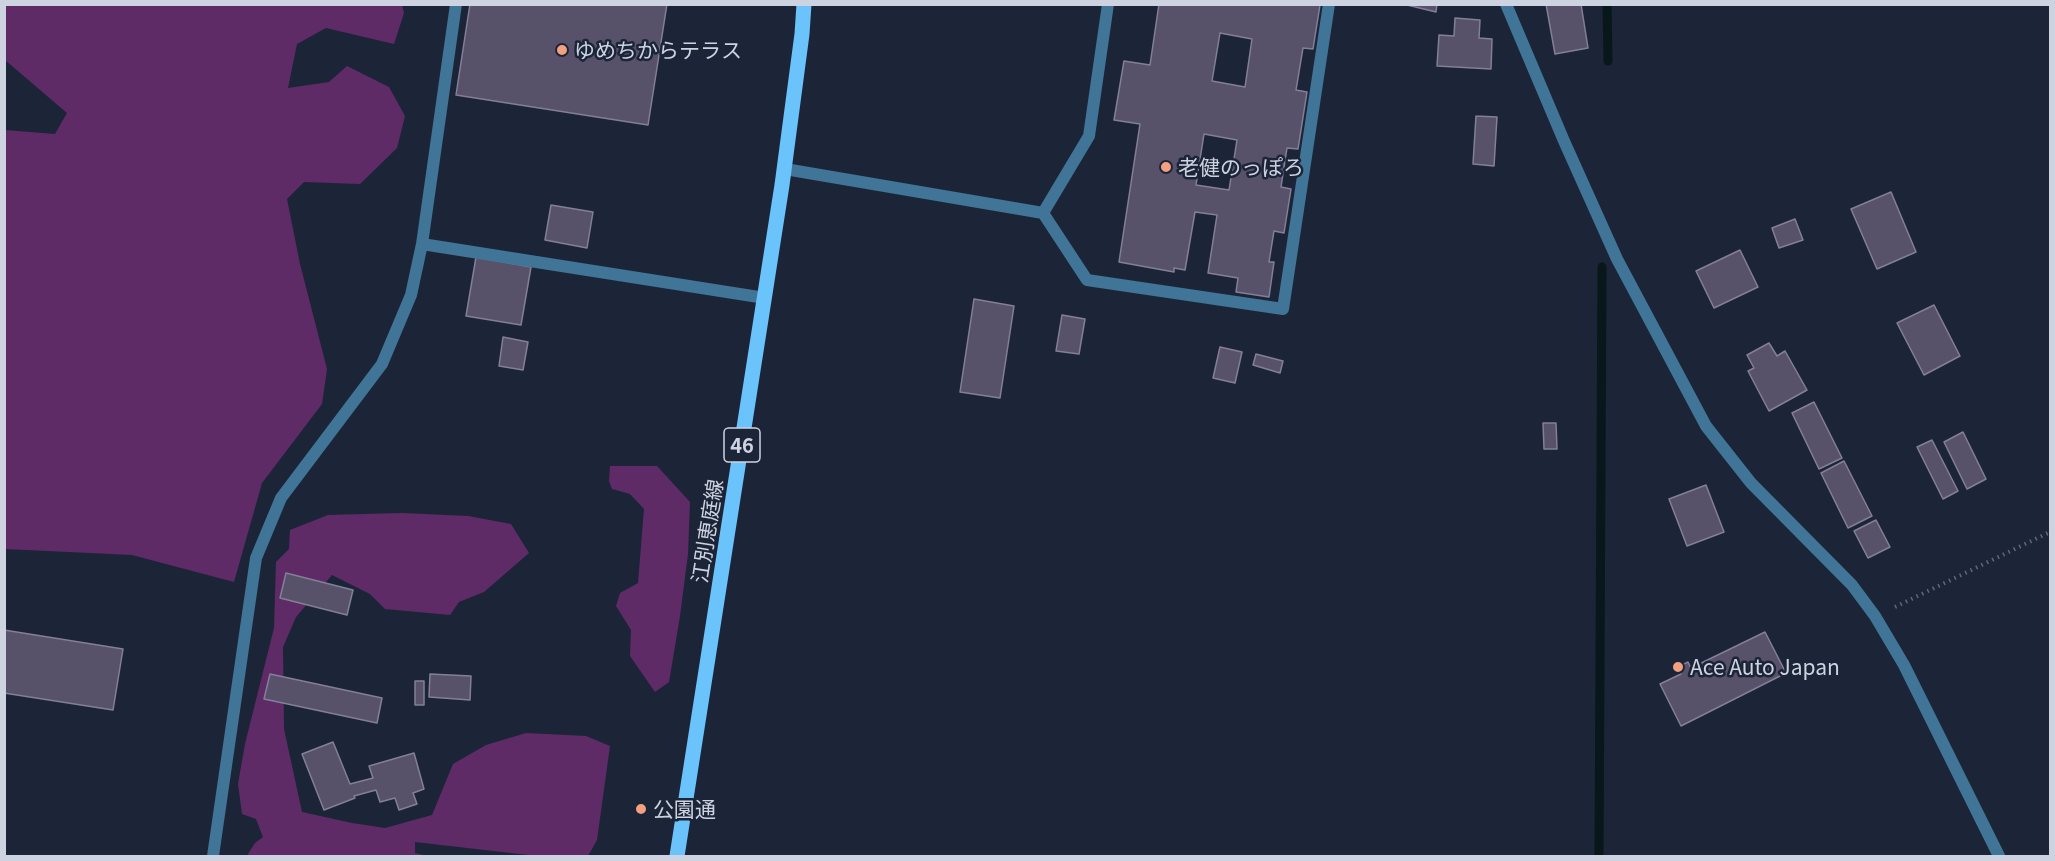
<!DOCTYPE html>
<html>
<head>
<meta charset="utf-8">
<style>
  body { margin:0 }
  #map { position:relative; width:2055px; height:861px; overflow:hidden; background:#1c2538; font-family:Georgia,serif }
  canvas { display:block }
  .frame { position:absolute; inset:0; border:6px solid #cdd3e0; pointer-events:none }
</style>
</head>
<body>
<div id="map">
<canvas width="2055" height="861"></canvas>
<div class="frame"></div>
</div>
<script>
const context = document.querySelector('canvas').getContext('2d');
context.lineJoin = 'round';
function fillPath(path, color) {
  context.fillStyle = color;
  context.fill(path, 'evenodd');
}
function shape(rows) {
  const path = new Path2D();
  for (const r of rows) {
    path.moveTo(r[0], r[1]);
    for (let i = 2; i < r.length; i += 2) path.lineTo(r[i], r[i + 1]);
  }
  return path;
}
function strokePath(path, color, width, dash) {
  context.strokeStyle = color;
  context.lineWidth = width;
  context.lineCap = dash ? 'butt' : 'round';
  context.setLineDash(dash || []);
  context.stroke(path);
}
function label(font, color, halo, rows, align = 'center') {
  context.font = font + ' Georgia,"Noto Sans JP",serif';
  context.lineWidth = 5;
  context.setLineDash([]);
  context.textBaseline = 'middle';
  context.strokeStyle = halo;
  context.fillStyle = color;
  for (const [text, x, y, turn = 0] of rows) {
    context.save();
    context.translate(x, y);
    context.rotate((+turn || 0) * Math.PI / 180);
    context.textAlign = isNaN(turn) ? turn : align;
    if (halo) context.strokeText(text, 0, 0);
    context.fillText(text, 0, 0);
    context.restore();
  }
}
fillPath(shape([
  [5,4,402,5,404,13,394,44,326,28,297,44,288,88,329,82,347,66,389,87,405,116,397,148,360,184,304,182,287,199,300,264,327,369,322,404,262,483,234,582,132,555,5,549,5,130,55,134,67,113,5,60],
  [610,466,657,466,690,502,688,554,680,616,669,682,655,692,630,656,631,630,616,606,620,593,638,583,644,509,630,494,612,489,609,481],
  [402,513,468,516,511,524,529,553,484,592,459,602,450,615,385,609,370,594,332,575,296,617,283,647,284,729,302,812,352,823,385,828,432,815,453,764,486,745,526,733,586,736,610,746,597,840,588,856,537,856,415,842,415,853,428,856,249,856,248,854,255,843,263,837,256,819,242,814,238,784,245,744,274,628,276,562,289,549,290,530,328,515]
]), '#5e2b67');
strokePath(shape([
  [1607,4,1608,61],
  [1599,856,1602,267]
]), '#07171a', 9);
const building = shape([
  [470,4,667,4,648,125,456,95,470,4],
  [1159,4,1320,5,1313,49,1303,48,1296,90,1307,92,1298,149,1287,148,1281,187,1291,189,1284,233,1274,231,1269,262,1274,262,1269,297,1236,292,1238,278,1208,273,1217,215,1195,212,1185,270,1174,268,1174,272,1119,262,1140,124,1114,120,1124,61,1150,65,1159,4],
  [1220,33,1252,39,1245,87,1212,81,1220,33],
  [1204,134,1237,140,1229,190,1196,185,1204,134],
  [1403,4,1437,4,1436,12,1403,4],
  [1546,4,1581,4,1588,48,1555,54,1546,4],
  [1455,18,1480,20,1479,38,1492,39,1491,69,1437,66,1439,35,1454,36,1455,18],
  [1476,116,1497,117,1494,166,1473,164,1476,116],
  [1891,192,1916,252,1877,269,1851,209,1891,192],
  [551,205,593,212,587,248,545,240,551,205],
  [1795,219,1803,240,1779,248,1772,228,1795,219],
  [1740,250,1758,287,1714,308,1696,271,1740,250],
  [476,257,531,267,521,325,466,316,476,257],
  [974,299,1014,306,1000,398,960,392,974,299],
  [1934,305,1960,356,1924,375,1897,323,1934,305],
  [1062,315,1085,319,1079,354,1056,351,1062,315],
  [503,337,528,342,523,370,499,366,503,337],
  [1769,343,1777,356,1785,351,1807,390,1769,411,1748,371,1754,368,1747,355,1769,343],
  [1220,347,1242,352,1235,383,1213,378,1220,347],
  [1256,354,1283,361,1280,373,1253,365,1256,354],
  [1814,402,1842,458,1819,469,1792,413,1814,402],
  [1543,423,1556,423,1557,449,1544,449,1543,423],
  [1963,432,1986,479,1967,489,1944,442,1963,432],
  [1932,440,1958,491,1943,499,1917,447,1932,440],
  [1844,461,1872,516,1848,528,1821,473,1844,461],
  [1706,485,1724,532,1687,546,1669,499,1706,485],
  [1876,520,1890,547,1868,558,1854,531,1876,520],
  [286,573,353,590,347,615,280,598,286,573],
  [4,630,123,649,113,710,4,693,4,630],
  [1765,632,1786,673,1681,726,1660,684,1681,674,1678,667,1688,662,1691,668,1765,632],
  [270,674,382,698,377,723,264,699,270,674],
  [430,674,471,676,470,700,429,697,430,674],
  [415,681,424,681,424,705,415,705,415,681],
  [333,742,350,784,373,778,369,766,414,753,424,789,413,793,417,804,399,810,395,798,380,802,376,790,354,796,355,798,324,810,302,754,333,742]
]);
fillPath(building, '#57526a');
strokePath(building, '#847f99', 1.5);
strokePath(shape([
  [1895,607,2050,532]
]), '#5f6778', 4, [1.5, 4.5]);
strokePath(shape([
  [785,169,1043,213,1089,136,1108,4],
  [1043,213,1087,280,1283,309,1329,4]
]), '#407597', 12);
strokePath(shape([
  [1506,4,1564,141,1617,259,1706,426,1751,483,1852,585,1875,616,1904,665,1999,856],
  [422,244,765,298],
  [213,856,256,558,281,498,382,364,411,295,422,244,456,4]
]), '#407597', 12);
strokePath(shape([
  [677,856,782,185,802,34,804,4]
]), '#6bc3fc', 15);
for (const [x, y, r, color] of [
  [562,50,6,"#f2a07f"],
  [1166,167,6,"#f2a07f"],
  [1678,667,6,"#f2a07f"],
  [641,809,6,"#f2a07f"]
]) {
  const dot = new Path2D();
  dot.arc(x, y, r, 0, 2 * Math.PI);
  context.fillStyle = color;
  context.fill(dot);
  strokePath(dot, '#1c2538', 2);
}
for (const [x, y, w] of [
  [742,445,36]
]) {
  const box = new Path2D();
  box.roundRect(x - w / 2, y - 17, w, 34, 4.5);
  context.fillStyle = '#1c2538';
  context.fill(box);
  strokePath(box, '#cdd3e0', 1.5);
}
label('bold 20px', '#cdd3e0', null, [
  ["46",742,445]
]);
label('21px', '#cdd3e0', '#1c2538', [
  ["ゆめちからテラス",574,50],
  ["老健のっぽろ",1178,167],
  ["Ace Auto Japan",1690,667],
  ["公園通",653,809]
], 'left');
label('21px', '#cdd3e0', '#1c2538', [
  ["江別恵庭線",707,531,-81]
]);
</script>
</body>
</html>
